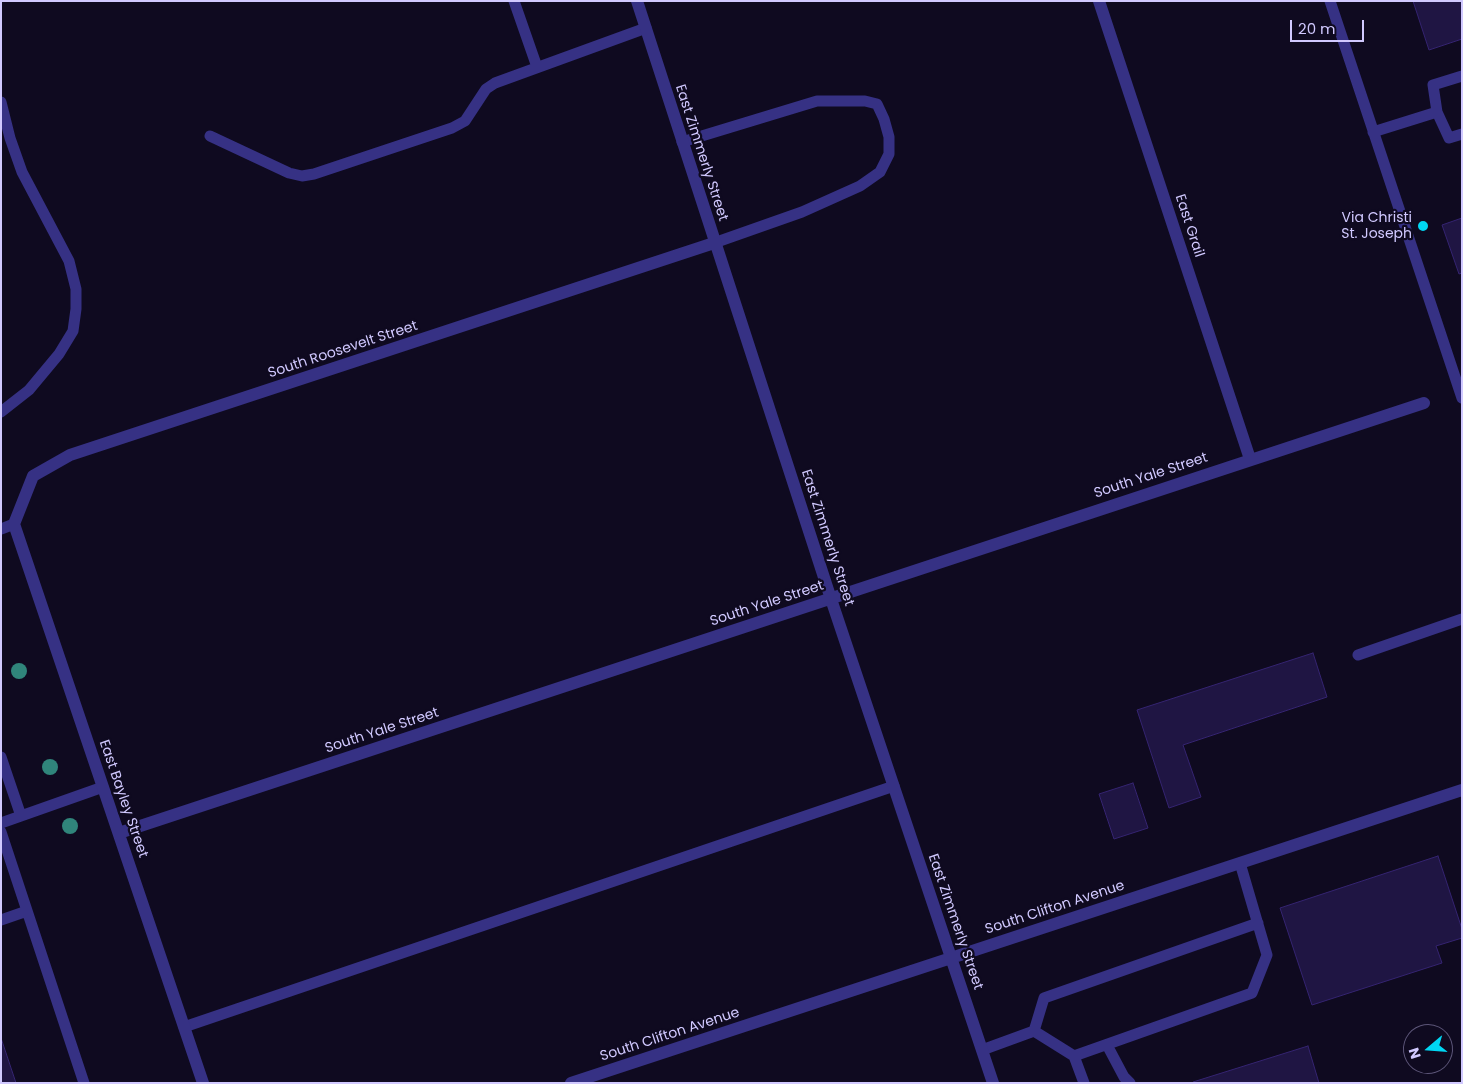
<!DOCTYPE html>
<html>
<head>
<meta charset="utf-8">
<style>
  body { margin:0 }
  #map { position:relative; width:1463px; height:1084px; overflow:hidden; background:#0f0a20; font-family:Poppins,sans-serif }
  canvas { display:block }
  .frame { position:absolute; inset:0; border:2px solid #d1c9ff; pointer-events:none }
  .north { position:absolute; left:1403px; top:1024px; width:50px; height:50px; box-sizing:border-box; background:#0f0a20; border:1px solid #5d5679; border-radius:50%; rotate:252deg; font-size:14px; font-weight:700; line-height:20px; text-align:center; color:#d1c9ff }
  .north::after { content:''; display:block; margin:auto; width:18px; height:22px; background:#00d7f4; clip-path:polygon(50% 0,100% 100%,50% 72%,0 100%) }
  .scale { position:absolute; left:1290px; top:20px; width:74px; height:22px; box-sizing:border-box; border:2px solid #d1c9ff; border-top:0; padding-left:6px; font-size:15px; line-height:18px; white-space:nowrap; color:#d1c9ff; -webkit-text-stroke:4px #0f0a20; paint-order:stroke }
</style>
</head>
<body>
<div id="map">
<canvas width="1463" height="1084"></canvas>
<div class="frame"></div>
<div class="north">N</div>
<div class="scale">20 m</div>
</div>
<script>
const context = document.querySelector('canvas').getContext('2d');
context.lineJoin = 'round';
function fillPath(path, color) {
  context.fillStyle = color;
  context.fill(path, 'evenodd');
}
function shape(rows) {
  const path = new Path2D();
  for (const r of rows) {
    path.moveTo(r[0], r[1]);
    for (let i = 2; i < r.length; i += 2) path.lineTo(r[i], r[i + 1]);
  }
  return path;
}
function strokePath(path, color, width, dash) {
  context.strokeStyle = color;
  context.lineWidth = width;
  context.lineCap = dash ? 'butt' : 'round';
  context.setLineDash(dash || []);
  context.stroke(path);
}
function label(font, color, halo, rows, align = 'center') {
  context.font = font + ' Poppins,sans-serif';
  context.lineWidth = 4.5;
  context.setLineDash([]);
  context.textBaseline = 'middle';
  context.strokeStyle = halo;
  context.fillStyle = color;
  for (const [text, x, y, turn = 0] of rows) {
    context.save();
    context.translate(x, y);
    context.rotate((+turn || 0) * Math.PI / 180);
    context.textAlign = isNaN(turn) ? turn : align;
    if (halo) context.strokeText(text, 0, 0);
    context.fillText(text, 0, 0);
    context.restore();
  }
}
const building = shape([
  [1413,1,1462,1,1462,39,1429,50,1413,1],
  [1462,218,1462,273,1459,274,1442,225,1462,218],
  [1313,653,1327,697,1183,745,1201,797,1169,808,1137,710,1313,653],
  [1133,783,1148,828,1114,839,1099,794,1133,783],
  [1438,856,1462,929,1462,938,1436,946,1442,963,1312,1005,1280,908,1438,856],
  [1,1038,16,1083,1,1083,1,1038],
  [1308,1046,1319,1083,1194,1083,1193,1082,1308,1046]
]);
fillPath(building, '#1f1543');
strokePath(building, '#352471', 1);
strokePath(shape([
  [514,1,537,67],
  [1330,1,1462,398],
  [1462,76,1433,85,1437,112,1449,138,1462,134],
  [1,102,10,138,22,172,69,261,76,289,76,309,73,331,59,354,29,390,1,412],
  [1373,132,1437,112],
  [210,136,289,173,302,176,314,174,452,128,465,121,486,89,495,83,646,28],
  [682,142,817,101,865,101,877,104,884,119,889,137,889,154,880,172,860,186,802,212,714,243],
  [1,529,14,524],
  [1358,655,1462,619],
  [1,757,21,816],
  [1,823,103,787],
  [1,832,84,1083],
  [1,920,27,911],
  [184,1027,894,786],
  [1034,1031,1074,1056,1252,993,1267,955,1240,863],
  [1034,1031,1044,998,1258,923],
  [1107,1045,1124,1077,1130,1083],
  [982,1050,1034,1031],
  [1074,1056,1084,1083]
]), '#363184', 11);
strokePath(shape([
  [637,1,831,599,993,1083],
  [1099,1,1250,459],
  [119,833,1424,403],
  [203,1083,14,524,33,476,70,455,714,243],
  [571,1083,1462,790]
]), '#363184', 12);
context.fillStyle = '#30857b';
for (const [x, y] of [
  [19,671],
  [50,767],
  [70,826]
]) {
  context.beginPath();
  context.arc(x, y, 8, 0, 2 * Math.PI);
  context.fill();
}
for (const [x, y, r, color] of [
  [1423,226,6,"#00d7f4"]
]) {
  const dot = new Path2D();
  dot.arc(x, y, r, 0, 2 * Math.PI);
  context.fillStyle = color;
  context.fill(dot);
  strokePath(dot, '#0f0a20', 2);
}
label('14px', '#d1c9ff', '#0f0a20', [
  ["East Zimmerly Street",701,153,72],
  ["East Grail",1189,226,72],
  ["South Roosevelt Street",343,350,-18],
  ["South Yale Street",1151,476,-18],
  ["East Zimmerly Street",827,538,72],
  ["South Yale Street",767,604,-18],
  ["South Yale Street",382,731,-18],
  ["East Bayley Street",123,799,71],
  ["South Clifton Avenue",1055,908,-18],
  ["East Zimmerly Street",955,922,71],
  ["South Clifton Avenue",670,1035,-18]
]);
label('14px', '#d1c9ff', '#0f0a20', [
  ["Via Christi",1412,218],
  ["St. Joseph",1412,234]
], 'right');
</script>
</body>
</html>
